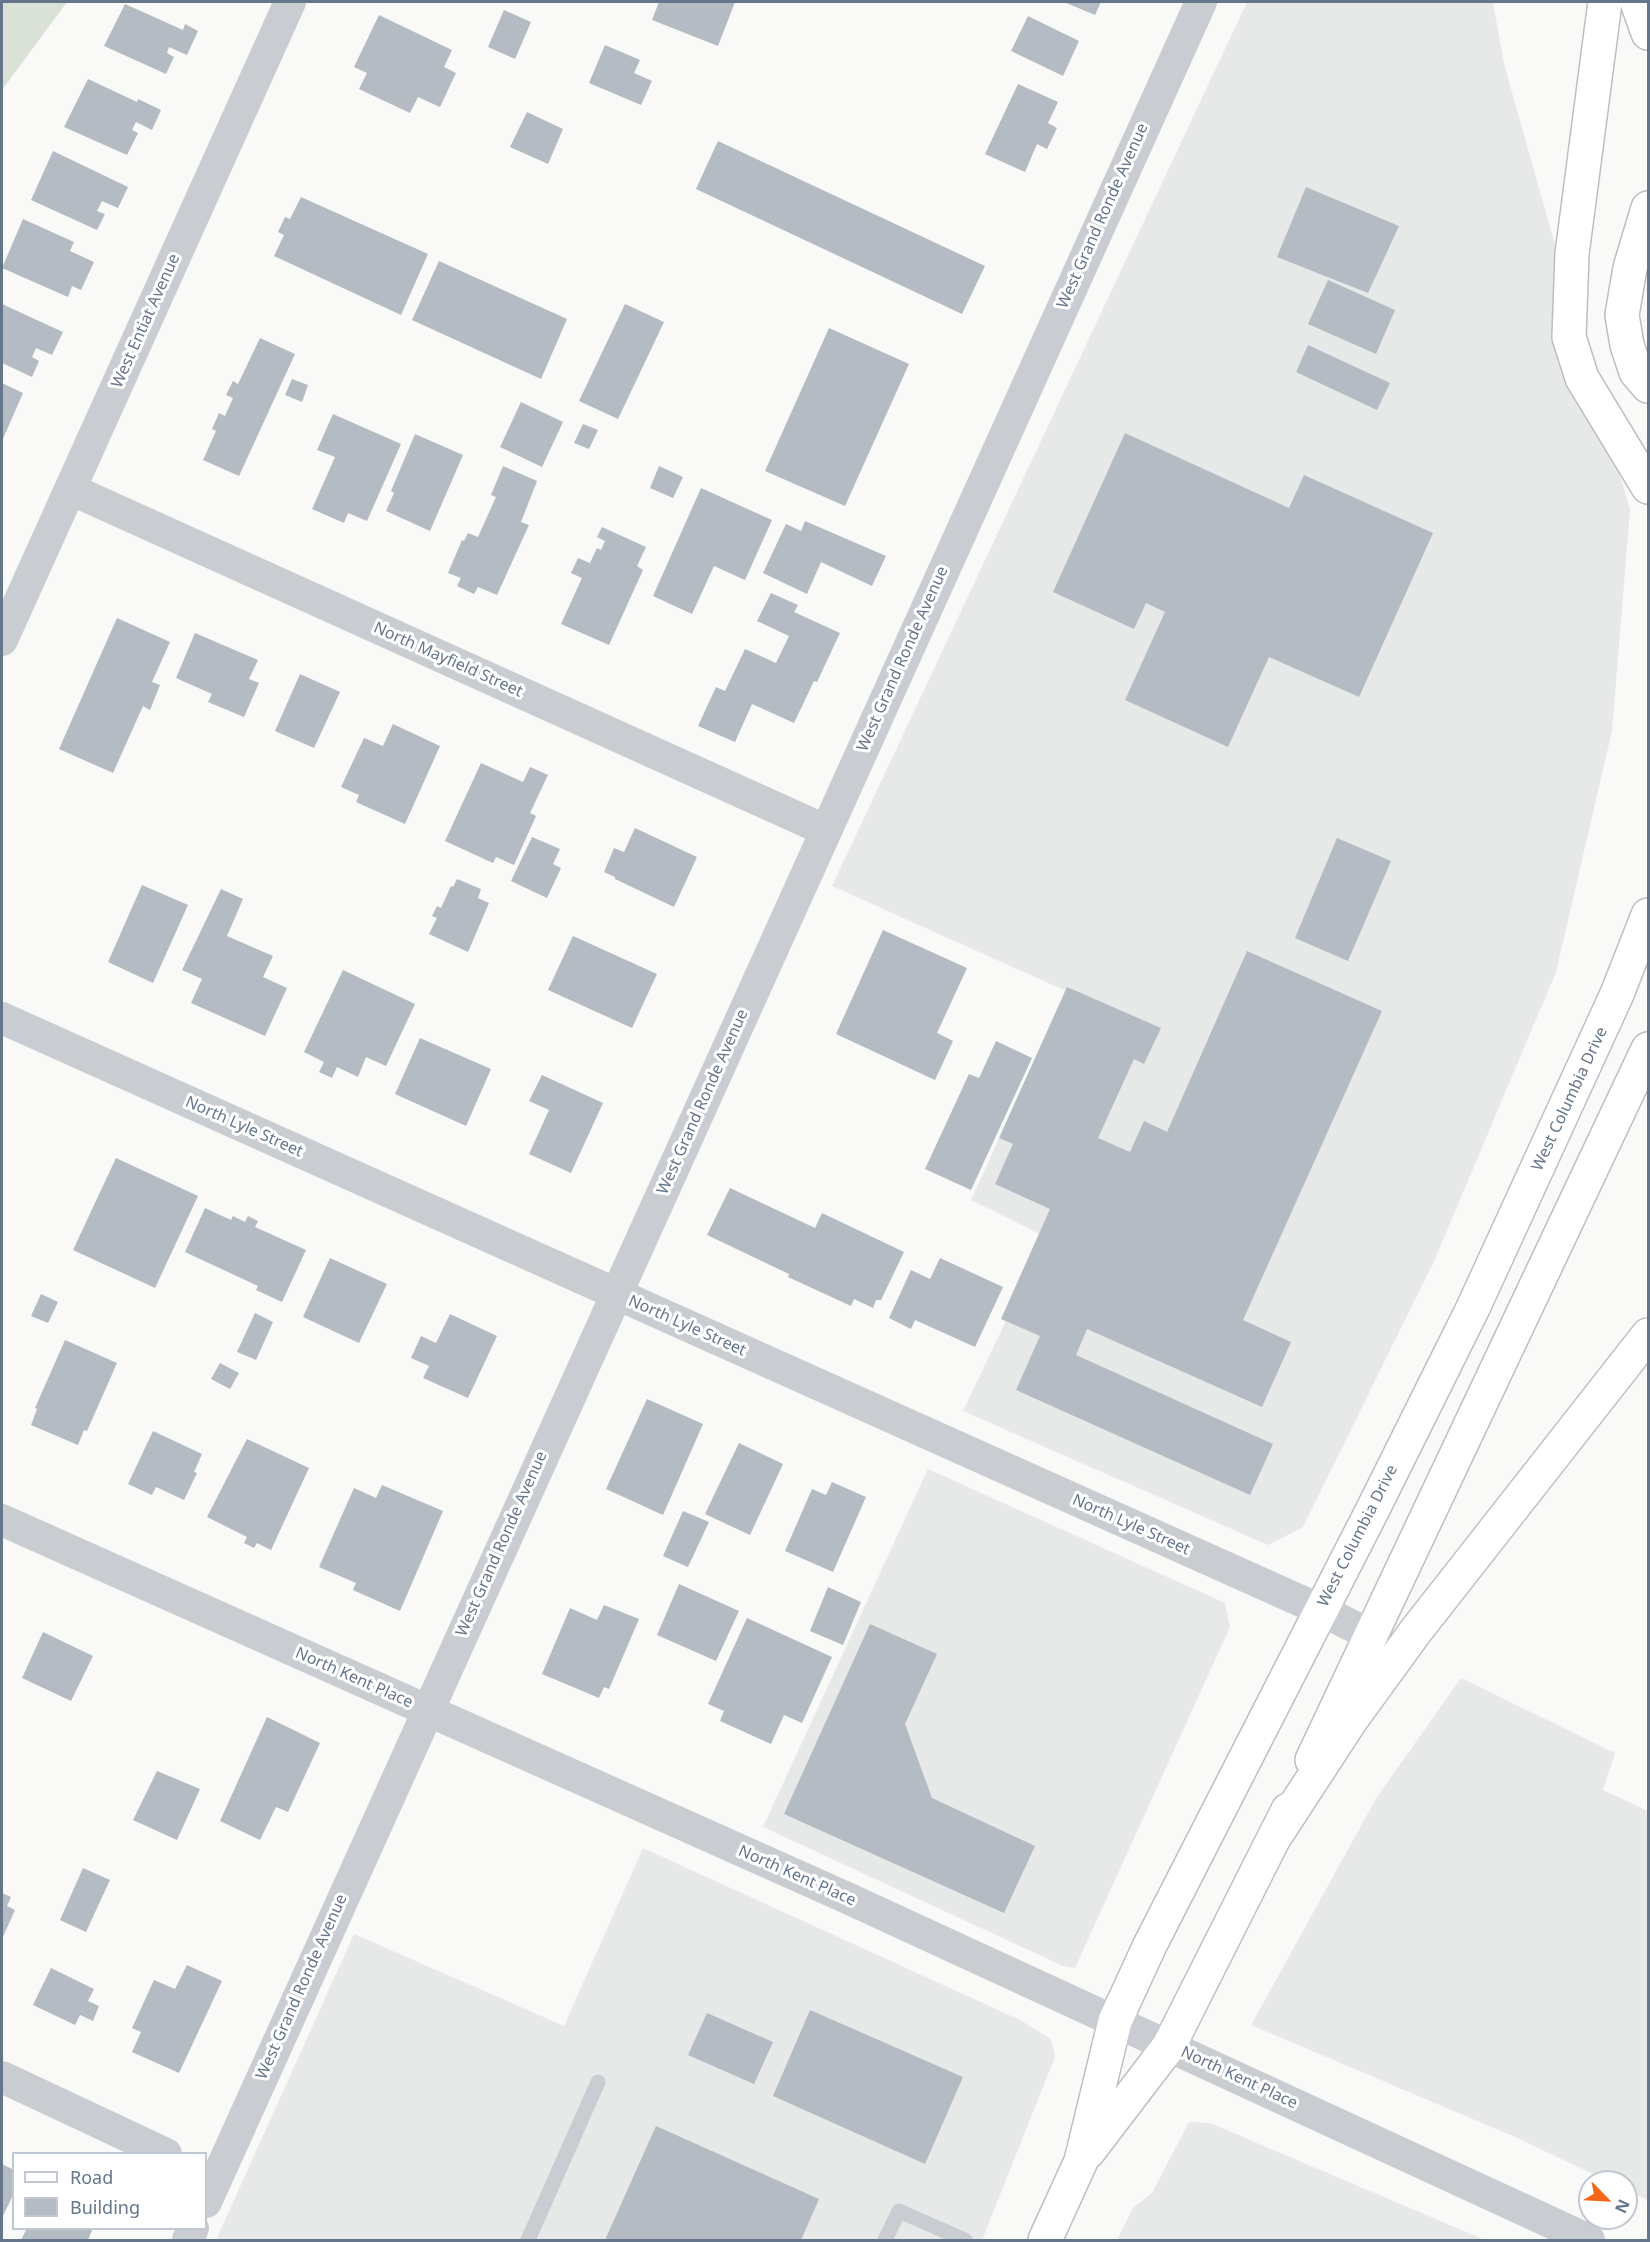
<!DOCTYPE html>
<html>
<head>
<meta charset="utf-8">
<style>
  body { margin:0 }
  #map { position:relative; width:1650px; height:2242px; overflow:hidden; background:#f9f9f7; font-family:"Noto Sans",sans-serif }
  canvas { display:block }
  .frame { position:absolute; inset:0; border:3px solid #65768b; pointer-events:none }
  .legend { position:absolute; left:12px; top:2152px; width:195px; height:78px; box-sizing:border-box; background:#fff; border:2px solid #c1c8d1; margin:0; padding:8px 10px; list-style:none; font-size:18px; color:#65768b }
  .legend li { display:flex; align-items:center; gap:12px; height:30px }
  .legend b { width:30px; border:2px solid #c1c8d1 }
  .north { position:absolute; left:1578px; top:2170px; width:60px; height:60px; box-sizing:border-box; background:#fff; border:2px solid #c1c8d1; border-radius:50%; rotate:114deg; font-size:16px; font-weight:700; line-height:24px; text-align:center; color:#65768b }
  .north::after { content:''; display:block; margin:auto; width:21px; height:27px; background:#f5661b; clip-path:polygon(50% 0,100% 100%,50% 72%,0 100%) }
</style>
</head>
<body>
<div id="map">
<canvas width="1650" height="2242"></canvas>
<div class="frame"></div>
<ul class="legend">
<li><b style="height:8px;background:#fff"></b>Road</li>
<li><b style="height:16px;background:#b4bbc2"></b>Building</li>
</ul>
<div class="north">N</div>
</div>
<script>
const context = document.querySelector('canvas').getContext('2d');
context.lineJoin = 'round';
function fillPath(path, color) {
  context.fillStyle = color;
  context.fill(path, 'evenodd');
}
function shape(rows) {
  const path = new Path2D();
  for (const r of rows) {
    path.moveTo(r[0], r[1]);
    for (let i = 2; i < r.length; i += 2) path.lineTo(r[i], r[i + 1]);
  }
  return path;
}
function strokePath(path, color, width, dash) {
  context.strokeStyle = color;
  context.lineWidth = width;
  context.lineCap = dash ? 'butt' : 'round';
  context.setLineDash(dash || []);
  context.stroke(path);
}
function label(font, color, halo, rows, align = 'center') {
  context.font = font + ' "Noto Sans",sans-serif';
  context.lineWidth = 6;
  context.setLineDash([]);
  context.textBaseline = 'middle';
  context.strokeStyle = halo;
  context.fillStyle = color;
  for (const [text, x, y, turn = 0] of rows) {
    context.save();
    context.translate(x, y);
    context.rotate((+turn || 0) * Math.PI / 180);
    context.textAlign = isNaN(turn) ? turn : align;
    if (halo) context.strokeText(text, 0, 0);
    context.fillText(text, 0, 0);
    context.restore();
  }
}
fillPath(shape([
  [1247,2,1493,2,1504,64,1630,510,1612,731,1556,972,1435,1259,1303,1527,1268,1545,963,1411,1046,1237,971,1200,1066,991,832,886],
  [928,1469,1225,1603,1230,1627,1075,1968,1063,1966,763,1827],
  [1461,1678,1615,1753,1603,1790,1648,1811,1648,2200,1626,2190,1626,2182,1610,2182,1515,2137,1251,2025,1377,1797],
  [643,1848,1020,2020,1051,2039,1055,2057,982,2240,216,2240,354,1934,564,2026],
  [1189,2122,1210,2123,1485,2240,1117,2240,1133,2208,1152,2193]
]), '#e7e8e8');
fillPath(shape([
  [2,2,67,2,2,90]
]), '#dae2d7');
fillPath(shape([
  [659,2,735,2,718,46,652,20],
  [1064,2,1101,2,1095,15],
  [125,4,183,30,185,24,198,31,187,55,169,47,167,53,174,57,166,74,104,46],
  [504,10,531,22,515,59,488,47],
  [379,15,452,50,444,67,456,73,440,107,418,97,410,113,359,89,367,73,354,67],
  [1028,16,1079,41,1063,76,1011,51],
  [605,45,640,60,634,73,652,81,641,105,589,83],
  [88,79,137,102,138,99,161,110,152,130,136,122,132,130,138,133,127,155,64,127],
  [1018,84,1058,102,1048,123,1057,128,1047,149,1037,144,1025,172,985,154],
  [527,112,563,129,548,164,510,147],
  [718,141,985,266,962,314,696,189],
  [53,151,128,187,118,208,102,201,97,211,105,214,97,230,31,200],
  [1306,187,1399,226,1368,293,1277,257],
  [301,197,428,254,401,315,274,256,284,235,278,232,285,217,290,219],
  [23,219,74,242,70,251,94,262,81,290,72,286,68,297,2,268],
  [439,261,567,319,541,379,412,320],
  [1328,280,1395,310,1376,354,1308,324],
  [2,304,63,332,52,355,36,348,32,357,39,361,32,377,2,363],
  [625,304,664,322,618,419,579,401],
  [829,328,909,364,845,506,765,471],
  [260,338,295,354,239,476,203,460,216,431,212,429,219,413,225,416,233,398,226,395,233,381,238,384],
  [1308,345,1390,383,1377,410,1296,372],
  [292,379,308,385,302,402,285,395],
  [2,383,23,393,2,441],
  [521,402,563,422,542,467,500,447],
  [333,414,401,444,367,521,348,513,344,523,312,509,335,457,317,450],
  [583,424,598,430,589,449,574,443],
  [1125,433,1289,508,1304,475,1433,533,1359,697,1269,657,1228,747,1125,700,1165,612,1146,603,1134,629,1053,592],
  [415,434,463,455,430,531,386,511,394,493,391,491],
  [503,466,537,481,521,522,529,525,497,595,478,587,474,594,457,586,461,578,448,573,462,540,464,541,468,533,478,537,496,497,491,495],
  [659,466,683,477,673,498,650,488],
  [701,488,772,520,745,580,714,566,692,614,653,596],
  [805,521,886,556,872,586,821,562,807,594,763,573,786,524,801,531],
  [602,527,646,547,637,566,643,570,609,645,561,624,582,578,571,573,578,558,590,563,597,548,601,550,605,541,597,537],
  [771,593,798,605,794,612,840,633,817,682,814,681,794,723,752,704,735,742,698,726,716,687,725,691,745,649,776,663,789,636,757,621],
  [117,618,170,642,152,682,160,685,150,710,143,706,113,773,59,749],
  [195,633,258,660,249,679,259,683,244,717,208,702,212,694,176,678],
  [300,674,340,692,314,748,275,731],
  [393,724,440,746,405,824,356,802,359,795,341,787,364,738,383,746],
  [481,763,523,782,530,767,548,775,530,813,536,816,514,865,496,857,493,863,445,841],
  [635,828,697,857,674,907,615,879,615,877,604,872,614,848,624,852],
  [532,837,560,849,553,864,561,868,547,898,511,881],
  [1337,838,1391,861,1348,961,1295,938],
  [457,879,481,889,478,898,489,903,468,952,429,934,437,918,432,916,437,906,441,908,451,886,453,887],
  [142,885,188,905,153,983,108,962],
  [221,889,243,899,227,936,273,956,263,977,287,988,265,1036,191,1003,202,979,182,970],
  [883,930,967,968,937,1033,953,1041,935,1080,836,1034],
  [573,936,657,974,632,1028,548,990],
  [1247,951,1382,1011,1243,1320,1291,1342,1262,1407,1087,1329,1076,1355,1273,1444,1250,1495,1016,1390,1040,1336,1001,1319,1050,1209,995,1184,1013,1144,999,1138,1067,987,1161,1028,1144,1064,1134,1059,1098,1138,1130,1152,1144,1121,1167,1132],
  [343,970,415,1004,386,1066,366,1057,358,1077,337,1067,332,1078,319,1072,324,1062,304,1052],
  [420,1038,491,1069,466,1126,395,1094],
  [996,1041,1032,1058,971,1190,925,1169,969,1074,979,1078],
  [542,1075,603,1103,571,1173,529,1154,549,1110,529,1101],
  [116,1158,198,1196,155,1288,73,1250],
  [730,1188,815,1228,822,1213,904,1252,881,1300,876,1300,873,1308,854,1299,851,1306,788,1277,789,1274,707,1235],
  [205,1208,231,1220,233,1216,245,1222,248,1216,258,1221,255,1227,306,1250,282,1302,256,1290,258,1286,185,1252],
  [330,1258,387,1284,359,1343,303,1317],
  [940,1258,1003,1287,975,1347,915,1320,911,1329,889,1318,911,1270,930,1279],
  [41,1294,58,1302,48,1323,31,1316],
  [255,1313,273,1322,256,1360,237,1352],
  [450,1314,497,1336,468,1398,423,1378,429,1366,411,1358,421,1336,436,1343],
  [65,1340,117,1363,87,1431,84,1430,78,1445,31,1425,37,1409,35,1408],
  [220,1363,239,1373,230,1389,211,1379],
  [647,1399,703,1424,663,1515,606,1489],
  [153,1431,202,1454,194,1472,197,1473,184,1500,156,1487,152,1495,128,1484],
  [247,1439,309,1468,271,1550,257,1543,254,1548,244,1543,247,1537,207,1517],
  [739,1443,783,1464,750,1535,705,1514],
  [832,1482,866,1497,833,1572,785,1551,812,1489,826,1495],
  [382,1485,443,1511,400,1611,353,1590,356,1583,319,1567,354,1488,376,1498],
  [683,1511,709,1522,688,1567,663,1556],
  [679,1584,739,1611,716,1661,657,1635],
  [828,1587,861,1602,843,1645,810,1631],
  [604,1605,639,1619,609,1689,604,1687,599,1698,542,1674,570,1608,597,1620],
  [747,1618,832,1657,802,1723,784,1715,771,1744,720,1721,724,1711,708,1704],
  [870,1624,937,1654,905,1724,932,1798,1035,1846,1004,1913,784,1814],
  [43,1632,93,1656,71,1701,22,1678],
  [267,1717,320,1743,288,1812,276,1807,260,1840,220,1821],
  [157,1771,200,1789,177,1840,133,1820],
  [83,1868,110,1880,86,1932,60,1920],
  [2,1893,11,1897,7,1906,15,1910,2,1939],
  [187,1965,222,1981,179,2073,132,2052,141,2032,132,2028,154,1980,175,1989],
  [51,1968,94,1989,88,2001,99,2006,93,2021,80,2015,75,2025,33,2005],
  [810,2010,963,2077,925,2164,773,2096],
  [707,2013,773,2042,754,2084,688,2055],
  [656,2126,819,2199,801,2240,605,2240],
  [2,2164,14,2170,14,2193,2,2218],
  [27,2228,93,2228,88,2240,21,2240]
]), '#b4bbc2');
const primary = shape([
  [1312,1760,1648,1049],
  [1088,2152,1169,2046,1288,1810],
  [1045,2240,1081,2161,1115,2021,1150,1945,1374,1507,1473,1308,1617,994,1648,915]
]);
const motorway = shape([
  [1605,2,1572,254,1569,337,1582,378,1648,487],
  [1637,2,1648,33],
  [1648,208,1630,268,1622,315,1627,345,1636,372,1648,386],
  [1276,1835,1351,1720,1415,1632,1648,1335]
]);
strokePath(primary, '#bcbfc4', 36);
strokePath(motorway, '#bbbec2', 36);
strokePath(shape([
  [528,2240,598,2082],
  [885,2240,899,2211,965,2240]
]), '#c9ccd1', 15);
strokePath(shape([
  [70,489,825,830],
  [2,640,290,2],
  [2,1018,1321,1610,1372,1636],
  [2,1520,845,1897,1589,2240],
  [2,2077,166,2154],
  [206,2202,1201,2],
  [188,2240,193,2228]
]), '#c9ccd1', 32);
strokePath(primary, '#fff', 33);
strokePath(motorway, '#fff', 33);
label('16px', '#65768b', '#fff', [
  ["West Grand Ronde Avenue",1103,216,-66],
  ["West Entiat Avenue",146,321,-66],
  ["West Grand Ronde Avenue",903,659,-66],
  ["North Mayfield Street",448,660,24],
  ["West Columbia Drive",1570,1099,-65],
  ["West Grand Ronde Avenue",703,1102,-66],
  ["North Lyle Street",244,1127,24],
  ["North Lyle Street",687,1326,24],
  ["North Lyle Street",1131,1525,24],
  ["West Columbia Drive",1358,1536,-63],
  ["West Grand Ronde Avenue",502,1544,-66],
  ["North Kent Place",354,1678,24],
  ["North Kent Place",797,1876,24],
  ["West Grand Ronde Avenue",302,1987,-66],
  ["North Kent Place",1239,2078,25]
]);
</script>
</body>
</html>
